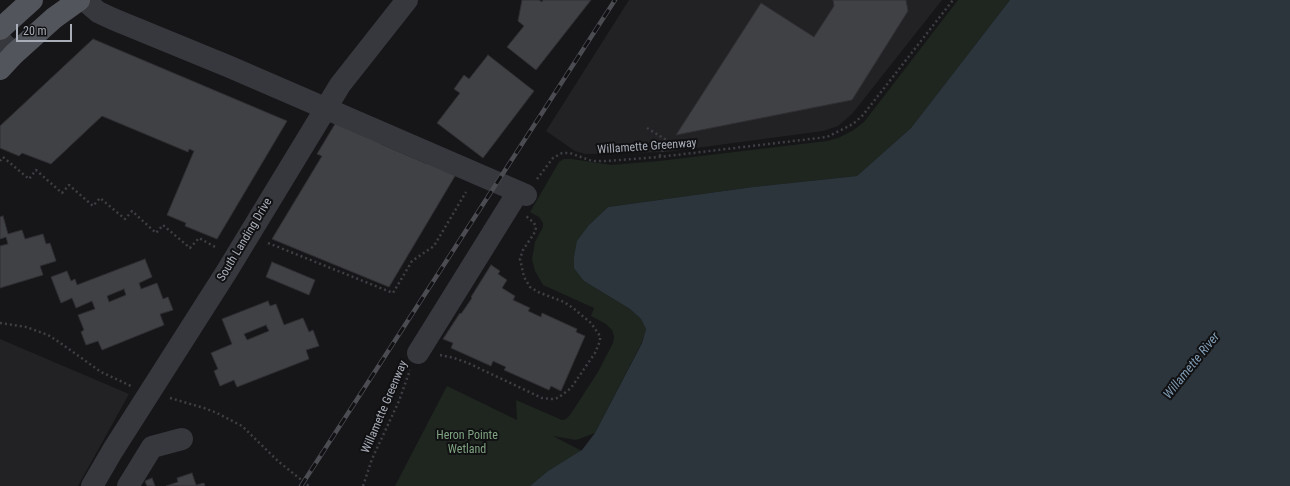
<!DOCTYPE html>
<html>
<head>
<meta charset="utf-8">
<style>
  body { margin:0 }
  #map { position:relative; width:1290px; height:486px; overflow:hidden; background:#161618; font-family:"Roboto Condensed",sans-serif }
  canvas { display:block }
  .scale { position:absolute; left:16px; top:24px; width:56px; height:18px; box-sizing:border-box; border:2px solid #a8adb8; border-top:0; padding-left:5px; font-size:12px; line-height:14px; white-space:nowrap; color:#a8adb8; -webkit-text-stroke:3px #111113; paint-order:stroke }
</style>
</head>
<body>
<div id="map">
<canvas width="1290" height="486"></canvas>
<div class="scale">20 m</div>
</div>
<script>
const context = document.querySelector('canvas').getContext('2d');
context.lineJoin = 'round';
function fillPath(path, color) {
  context.fillStyle = color;
  context.fill(path, 'evenodd');
}
function shape(rows) {
  const path = new Path2D();
  for (const r of rows) {
    path.moveTo(r[0], r[1]);
    for (let i = 2; i < r.length; i += 2) path.lineTo(r[i], r[i + 1]);
  }
  return path;
}
function strokePath(path, color, width, dash) {
  context.strokeStyle = color;
  context.lineWidth = width;
  context.lineCap = dash ? 'butt' : 'round';
  context.setLineDash(dash || []);
  context.stroke(path);
}
function label(font, color, halo, rows, align = 'center') {
  context.font = font + ' "Roboto Condensed",sans-serif';
  context.lineWidth = 4;
  context.setLineDash([]);
  context.textBaseline = 'middle';
  context.strokeStyle = halo;
  context.fillStyle = color;
  for (const [text, x, y, turn = 0] of rows) {
    context.save();
    context.translate(x, y);
    context.rotate((+turn || 0) * Math.PI / 180);
    context.textAlign = isNaN(turn) ? turn : align;
    if (halo) context.strokeText(text, 0, 0);
    context.fillText(text, 0, 0);
    context.restore();
  }
}
fillPath(shape([
  [629,0,942,0,852,114,838,126,823,131,666,152,585,154,575,151,546,131],
  [0,339,129,394,78,486,0,486]
]), '#222225');
fillPath(shape([
  [958,0,1010,0,911,128,857,176,753,187,608,207,589,225,584,281,630,309,641,319,646,329,642,342,595,433,576,440,553,436,582,451,548,471,530,486,395,486,447,386,517,420,516,400,562,420,566,419,570,415,598,372,613,343,614,336,612,330,606,324,591,316,594,308,543,285,535,271,532,259,535,242,543,227,543,223,539,217,530,212,559,162,564,159,572,159,611,165,659,161,827,141,838,138,852,131,864,122]
]), '#1e261f');
fillPath(shape([
  [1010,0,1290,0,1290,486,530,486,548,471,582,450,595,433,642,343,646,329,641,319,630,309,584,281,574,268,574,257,577,241,589,225,608,207,753,187,857,176,911,128]
]), '#2c353c');
const building = shape([
  [522,0,539,0,542,2,543,0,591,0,536,70,507,47,524,26,518,21,522,0],
  [833,0,906,0,908,11,852,100,676,135,761,3,814,37,834,6,833,0],
  [93,39,287,121,217,239,185,226,186,223,167,215,194,151,189,149,188,152,102,116,51,164,22,153,19,156,0,148,0,126,93,39],
  [488,55,534,91,483,158,437,123,460,93,454,89,464,75,469,79,488,55],
  [338,119,383,141,381,144,425,163,457,169,455,176,389,287,272,239,322,156,317,154,338,119],
  [3,216,8,234,22,230,25,239,43,234,46,244,50,243,56,261,40,266,43,275,0,288,0,246,8,244,6,237,0,239,0,217,3,216],
  [145,259,152,277,139,283,141,289,157,283,163,299,168,297,173,310,160,314,164,325,102,350,98,341,86,345,81,332,84,330,78,315,95,309,92,301,76,308,72,298,61,303,51,277,67,271,71,281,75,279,77,285,145,259],
  [124,289,126,295,109,302,107,296,124,289],
  [272,262,315,280,309,295,266,277,272,262],
  [491,265,500,271,498,274,507,280,502,288,515,296,513,300,530,308,528,311,541,317,542,313,577,329,576,332,585,336,561,391,551,386,549,390,504,370,506,367,493,361,491,366,451,348,453,343,443,339,460,313,461,314,472,298,471,297,491,265],
  [268,301,270,306,276,304,284,325,303,318,309,332,313,330,319,346,306,350,309,359,237,387,234,380,220,386,214,371,218,369,211,353,232,344,222,319,268,301],
  [266,325,269,331,247,340,244,334,266,325],
  [192,473,196,485,204,483,205,486,166,486,178,482,177,478,192,473],
  [152,478,155,486,147,486,145,481,152,478]
]);
fillPath(building, '#404145');
strokePath(building, '#303034', 1);
strokePath(shape([
  [647,128,668,141,659,157],
  [0,161,3,157,29,179,36,170,62,193,69,185,93,206,100,198,125,219,132,211,156,233,163,225,190,248,199,238,217,248],
  [537,179,553,158,562,153,570,153,592,161,606,161,659,157,827,137,853,124,863,115,953,0],
  [268,243,393,293,412,261,434,246,466,192],
  [0,323,26,327,48,335,59,342,101,372,131,386],
  [440,355,454,358,468,363,542,398,552,399,558,398,571,388,595,353,600,341,600,336,591,323,573,308,564,302,538,292,530,287,524,277,520,259,523,250,535,232,536,227,534,223,526,216],
  [170,398,204,408,217,413,242,426,279,462,309,486],
  [363,486,372,459,399,401,410,370]
]), '#3d3f44', 2.5, [2, 3]);
strokePath(shape([
  [84,0,98,12,113,19,230,67,526,195],
  [0,40,14,54],
  [418,353,518,192],
  [92,486,113,450,227,271,340,85,407,0],
  [128,486,152,447,182,439]
]), '#37383d', 22);
strokePath(shape([
  [0,29,32,0],
  [0,69,14,54,54,18,79,0]
]), '#53555c', 22);
const rail = shape([
  [301,486,615,0]
]);
strokePath(rail, '#4a4c52', 4.5);
strokePath(rail, '#111113', 3, [9]);
label('12px', '#a8adb8', '#111113', [
  ["Willamette Greenway",647,147,-4],
  ["South Landing Drive",245,240,-59],
  ["Willamette Greenway",385,407,-67]
]);
label('12px', '#7fa381', '#111113', [
  ["Heron Pointe",467,436],
  ["Wetland",467,450]
]);
label('italic 13px', '#7f9bb3', '#111113', [
  ["Willamette River",1192,366,-51]
]);
</script>
</body>
</html>
